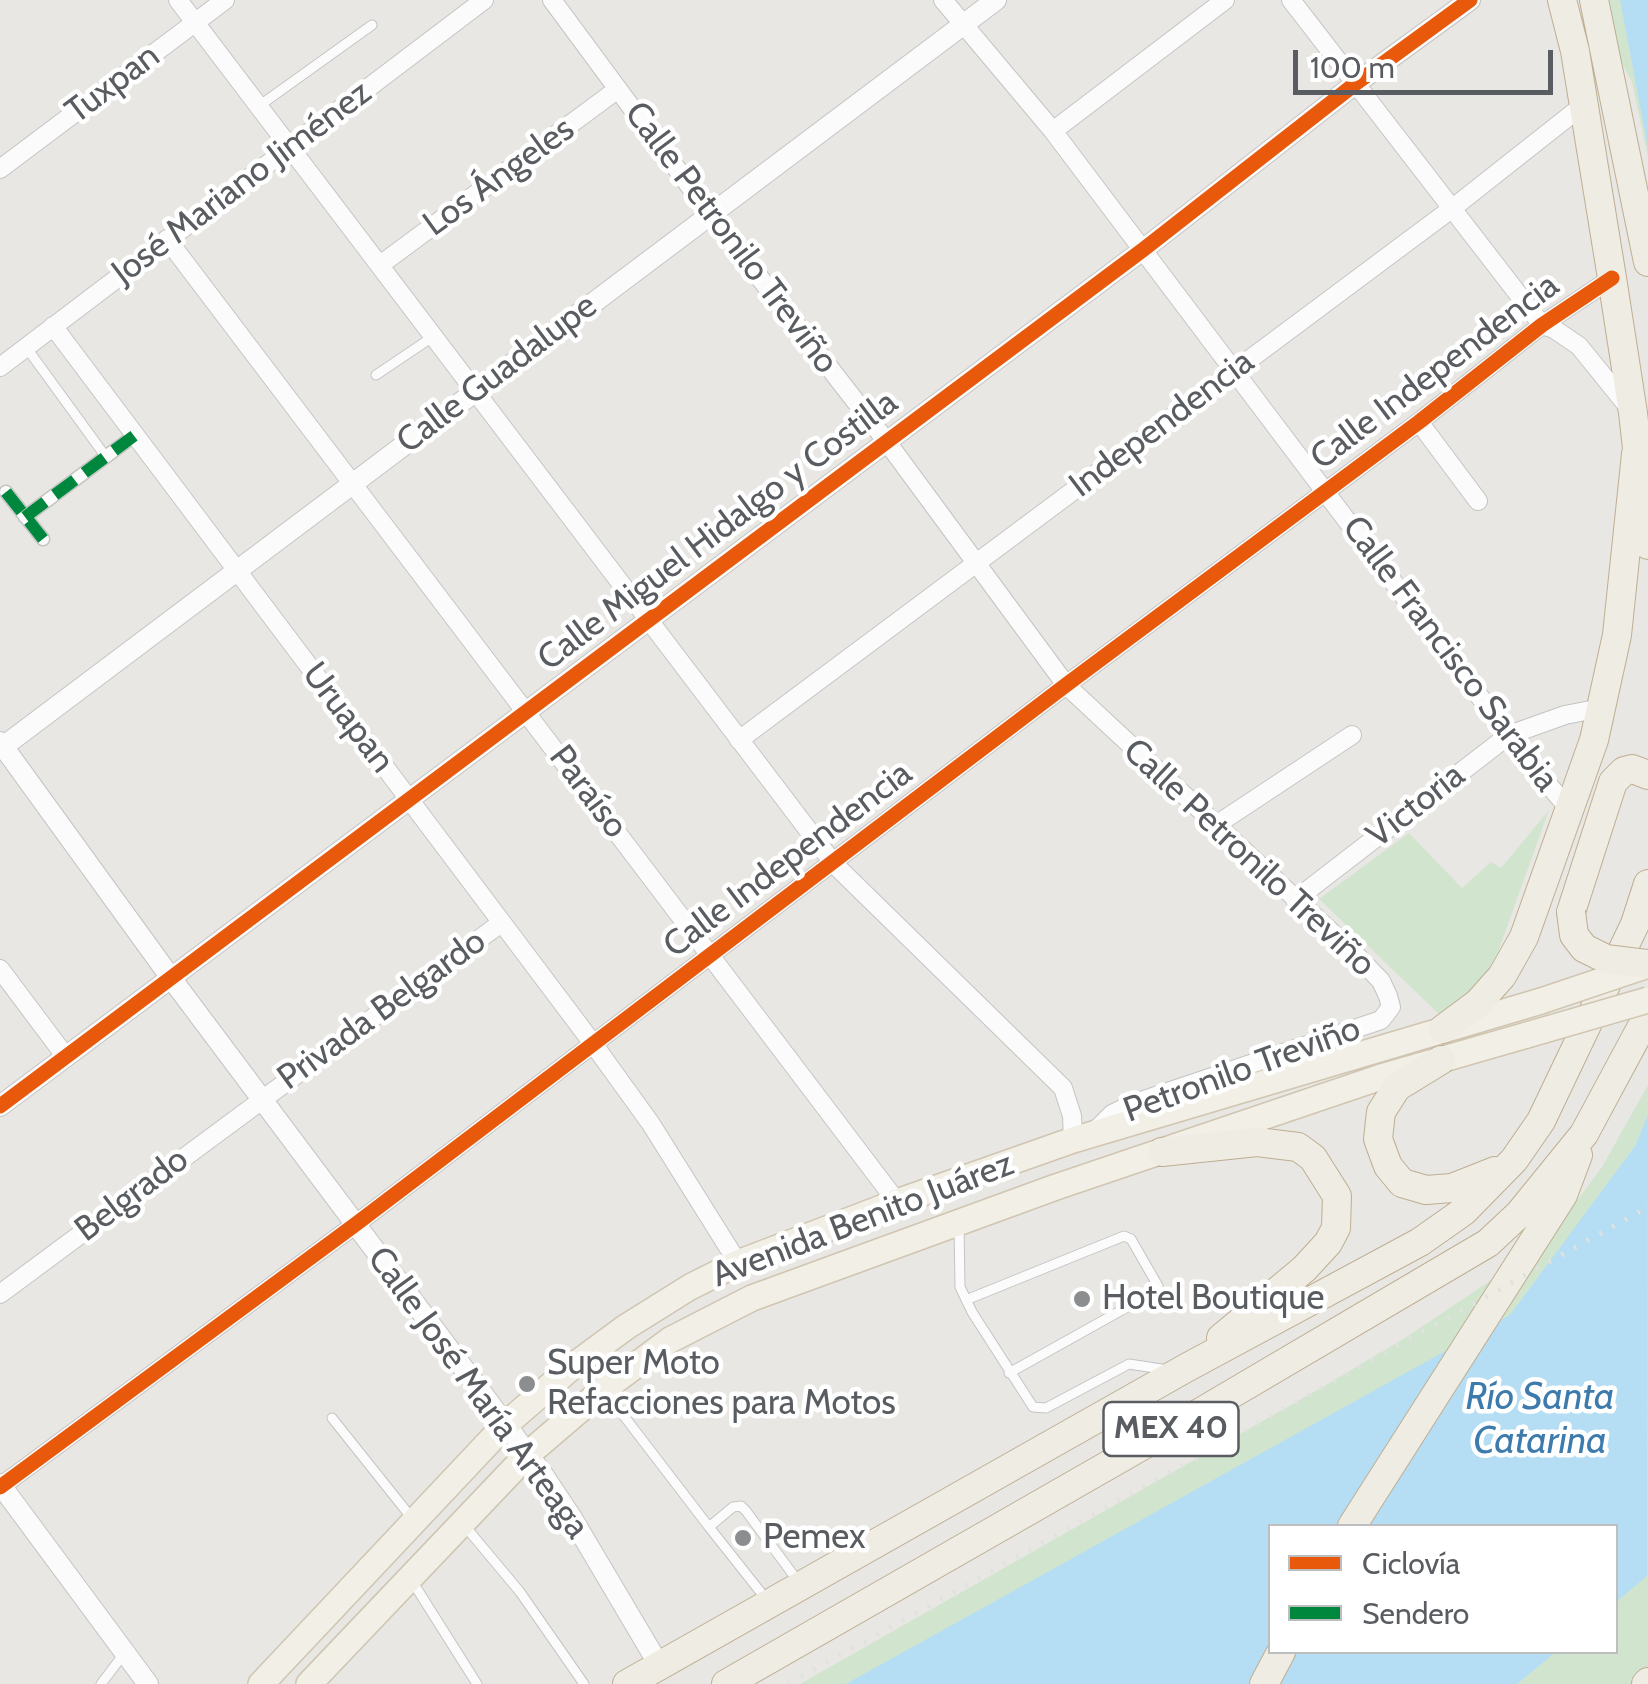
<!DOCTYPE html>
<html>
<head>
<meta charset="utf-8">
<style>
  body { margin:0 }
  #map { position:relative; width:1648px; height:1684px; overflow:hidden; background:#e8e7e3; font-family:Cabin,sans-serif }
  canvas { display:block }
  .legend { position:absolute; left:1268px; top:1524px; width:350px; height:130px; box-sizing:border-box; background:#fff; border:2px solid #bdbec0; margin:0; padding:12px 18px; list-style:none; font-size:30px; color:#595d61 }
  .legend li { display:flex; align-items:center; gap:20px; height:50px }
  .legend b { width:50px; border:2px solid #bdbec0 }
  .scale { position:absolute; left:1293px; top:50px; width:260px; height:45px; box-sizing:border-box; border:5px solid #595d61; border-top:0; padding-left:12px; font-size:30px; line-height:35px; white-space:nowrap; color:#595d61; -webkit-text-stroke:8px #fff; paint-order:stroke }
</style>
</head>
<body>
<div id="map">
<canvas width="1648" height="1684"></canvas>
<ul class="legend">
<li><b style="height:12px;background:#e8590c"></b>Ciclovía</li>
<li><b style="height:12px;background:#00873e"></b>Sendero</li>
</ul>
<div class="scale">100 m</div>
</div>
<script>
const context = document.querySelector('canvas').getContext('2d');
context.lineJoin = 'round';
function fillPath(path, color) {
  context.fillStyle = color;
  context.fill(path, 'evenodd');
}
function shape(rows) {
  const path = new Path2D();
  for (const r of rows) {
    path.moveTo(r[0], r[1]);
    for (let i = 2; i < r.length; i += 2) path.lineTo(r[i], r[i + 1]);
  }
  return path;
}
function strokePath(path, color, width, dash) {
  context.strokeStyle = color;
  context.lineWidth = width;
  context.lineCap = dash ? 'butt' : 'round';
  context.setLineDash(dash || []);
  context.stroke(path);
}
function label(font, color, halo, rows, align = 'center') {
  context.font = font + ' Cabin,sans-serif';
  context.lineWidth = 9;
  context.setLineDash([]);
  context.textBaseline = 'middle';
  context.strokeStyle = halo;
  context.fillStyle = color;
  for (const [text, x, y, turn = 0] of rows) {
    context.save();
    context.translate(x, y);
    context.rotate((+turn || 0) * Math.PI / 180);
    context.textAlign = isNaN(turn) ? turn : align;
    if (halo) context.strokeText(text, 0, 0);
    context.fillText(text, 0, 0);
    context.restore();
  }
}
fillPath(shape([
  [1608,0,1648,0,1648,157,1632,82,1621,61],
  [1549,810,1498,952,1480,985,1442,1017,1319,899,1409,833,1462,888,1491,862,1501,868],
  [1648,1085,1648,1680,1644,1684,800,1684,1326,1385,1408,1336,1506,1270,1561,1222,1602,1167],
  [1270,1526,1616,1526,1616,1652,1270,1652]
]), '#d1e5ce');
fillPath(shape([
  [1620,0,1648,0,1648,148],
  [1648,1115,1647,1576,1616,1602,1616,1526,1270,1526,1270,1652,1556,1652,1517,1684,846,1684,1510,1315,1635,1146]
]), '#b5def4');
const service = shape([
  [259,106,372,25],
  [26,347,106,457],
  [376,375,434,336],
  [959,1225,960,1287,972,1312,1033,1407,1046,1408,1129,1364,1168,1370],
  [966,1300,1124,1236,1131,1239,1158,1286,1156,1291,1009,1373],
  [604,1390,709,1527],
  [332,1418,411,1517],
  [464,1525,520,1592,584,1684],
  [412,1581,477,1684],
  [766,1599,709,1527,733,1507,741,1506,746,1511,800,1584],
  [101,1684,123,1655]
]);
const pedestrian = shape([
  [6,492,43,539],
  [25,517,135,435]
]);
const minor = shape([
  [178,0,834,864,1063,1088,1072,1116,1073,1140],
  [552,0,711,215,887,442,1066,685,1355,954,1381,981,1388,996,1391,1007,1381,1020,1132,1104,1112,1114,1094,1132],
  [943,0,1053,131,1529,762,1570,810],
  [1291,0,1542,325,1554,329,1579,346,1630,409],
  [1053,131,1225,0],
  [0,169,225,0],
  [167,239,897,1202],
  [380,265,618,89],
  [53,326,594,1045,651,1124,738,1263],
  [0,367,484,0],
  [1419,422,1478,501],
  [739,740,1454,207,1582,106],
  [1216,825,1352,735],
  [1295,900,1509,735,1565,715,1601,708],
  [0,969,66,1057],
  [0,1294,501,923],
  [0,1487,356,1224,1066,685,1419,422,1542,325,1612,278]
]);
const tertiary = shape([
  [0,742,171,978,542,1473,572,1518,659,1665],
  [0,749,996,0],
  [0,1106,1144,249,1355,84,1470,0],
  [0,1484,148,1684]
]);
const primary = shape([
  [261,1684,506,1424,573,1366,626,1327,690,1287,738,1263,897,1202,1073,1140,1541,1001],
  [309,1684,528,1454,604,1389,670,1340,752,1298,1056,1187,1381,1077,1527,1035]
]);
const trunk = shape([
  [1562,0,1575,51,1612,278,1633,413,1648,545],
  [1594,0,1648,262],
  [1571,912,1613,782,1624,771,1632,769,1648,775],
  [1443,1029,1478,1003,1502,976,1524,937,1594,740,1617,635,1636,454],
  [1441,1060,1397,1087,1381,1112,1378,1139,1388,1166,1402,1183,1426,1190,1452,1188,1495,1171],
  [1162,1152,1257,1142,1298,1147,1313,1158,1337,1196,1336,1228,1328,1243,1304,1269,1221,1338],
  [1352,1526,1563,1195,1578,1155],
  [627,1684,1186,1368,1420,1242,1464,1211,1514,1160,1541,1121,1635,924,1648,884],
  [726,1684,1201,1412,1488,1243,1519,1214,1584,1134,1648,1015],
  [1264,1684,1281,1652],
  [1646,1684,1648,1682]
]);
strokePath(service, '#c4c4c4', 11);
strokePath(pedestrian, '#c4c4c4', 15);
strokePath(minor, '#c4c4c4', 20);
strokePath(tertiary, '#c4c4c4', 22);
strokePath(primary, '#d0c5b1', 28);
strokePath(trunk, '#beae92', 30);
strokePath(service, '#fcfbfb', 9);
strokePath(pedestrian, '#fcfbfb', 12);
strokePath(minor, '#fcfbfb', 18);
strokePath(tertiary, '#fcfbfb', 20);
strokePath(primary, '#f1efe6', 25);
strokePath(trunk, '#efece3', 28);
strokePath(shape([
  [788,1684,1648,1207]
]), '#e1e1e0', 5, [2.5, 12]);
const primaryBridge = shape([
  [1541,1001,1648,965],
  [1527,1035,1648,1000]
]);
const trunkBridge = shape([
  [1571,912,1574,935,1584,948,1606,959,1648,964]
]);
strokePath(primaryBridge, '#d0c5b1', 28, []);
strokePath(trunkBridge, '#beae92', 30, []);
strokePath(primaryBridge, '#f1efe6', 25);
strokePath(trunkBridge, '#efece3', 28);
strokePath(shape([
  [6,492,43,539],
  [25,517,135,435]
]), '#00873e', 12, [25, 12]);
strokePath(shape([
  [0,1106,1144,249,1355,84,1470,0],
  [0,1487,356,1224,1066,685,1419,422,1542,325,1612,278]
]), '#e8590c', 15);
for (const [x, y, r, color] of [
  [1082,1299,10,"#8b8d8e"],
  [527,1384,10,"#8b8d8e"],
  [743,1538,10,"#8b8d8e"]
]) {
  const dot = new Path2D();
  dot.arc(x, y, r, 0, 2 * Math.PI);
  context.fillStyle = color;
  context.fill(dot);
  strokePath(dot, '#fff', 4);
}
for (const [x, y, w] of [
  [1171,1429,135]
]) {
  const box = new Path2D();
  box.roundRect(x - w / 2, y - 27, w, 54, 8);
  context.fillStyle = '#fff';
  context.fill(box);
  strokePath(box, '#595d61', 2.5);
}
label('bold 32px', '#595d61', null, [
  ["MEX 40",1171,1429]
]);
label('35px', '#595d61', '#fff', [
  ["Tuxpan",113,84,-37],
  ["Los Ángeles",499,177,-36],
  ["José Mariano Jiménez",242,183,-37],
  ["Calle Petronilo Treviño",731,238,53],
  ["Calle Independencia",1435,372,-37],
  ["Calle Guadalupe",497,374,-37],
  ["Independencia",1162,424,-37],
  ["Calle Miguel Hidalgo y Costilla",718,531,-37],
  ["Calle Francisco Sarabia",1450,654,53],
  ["Uruapan",348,718,53],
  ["Paraíso",588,792,53],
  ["Victoria",1416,806,-38],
  ["Calle Petronilo Treviño",1249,858,43],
  ["Calle Independencia",788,860,-37],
  ["Privada Belgardo",382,1010,-36],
  ["Petronilo Treviño",1242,1070,-20],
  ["Belgrado",132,1195,-37],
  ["Avenida Benito Juárez",863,1220,-21],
  ["Calle José María Arteaga",478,1393,54]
]);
label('35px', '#595d61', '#fff', [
  ["Hotel Boutique",1102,1299],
  ["Super Moto",547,1364],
  ["Refacciones para Motos",547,1404],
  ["Pemex",763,1538]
], 'left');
label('italic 38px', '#3e7bad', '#fff', [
  ["Río Santa",1540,1398],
  ["Catarina",1540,1442]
]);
</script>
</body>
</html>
